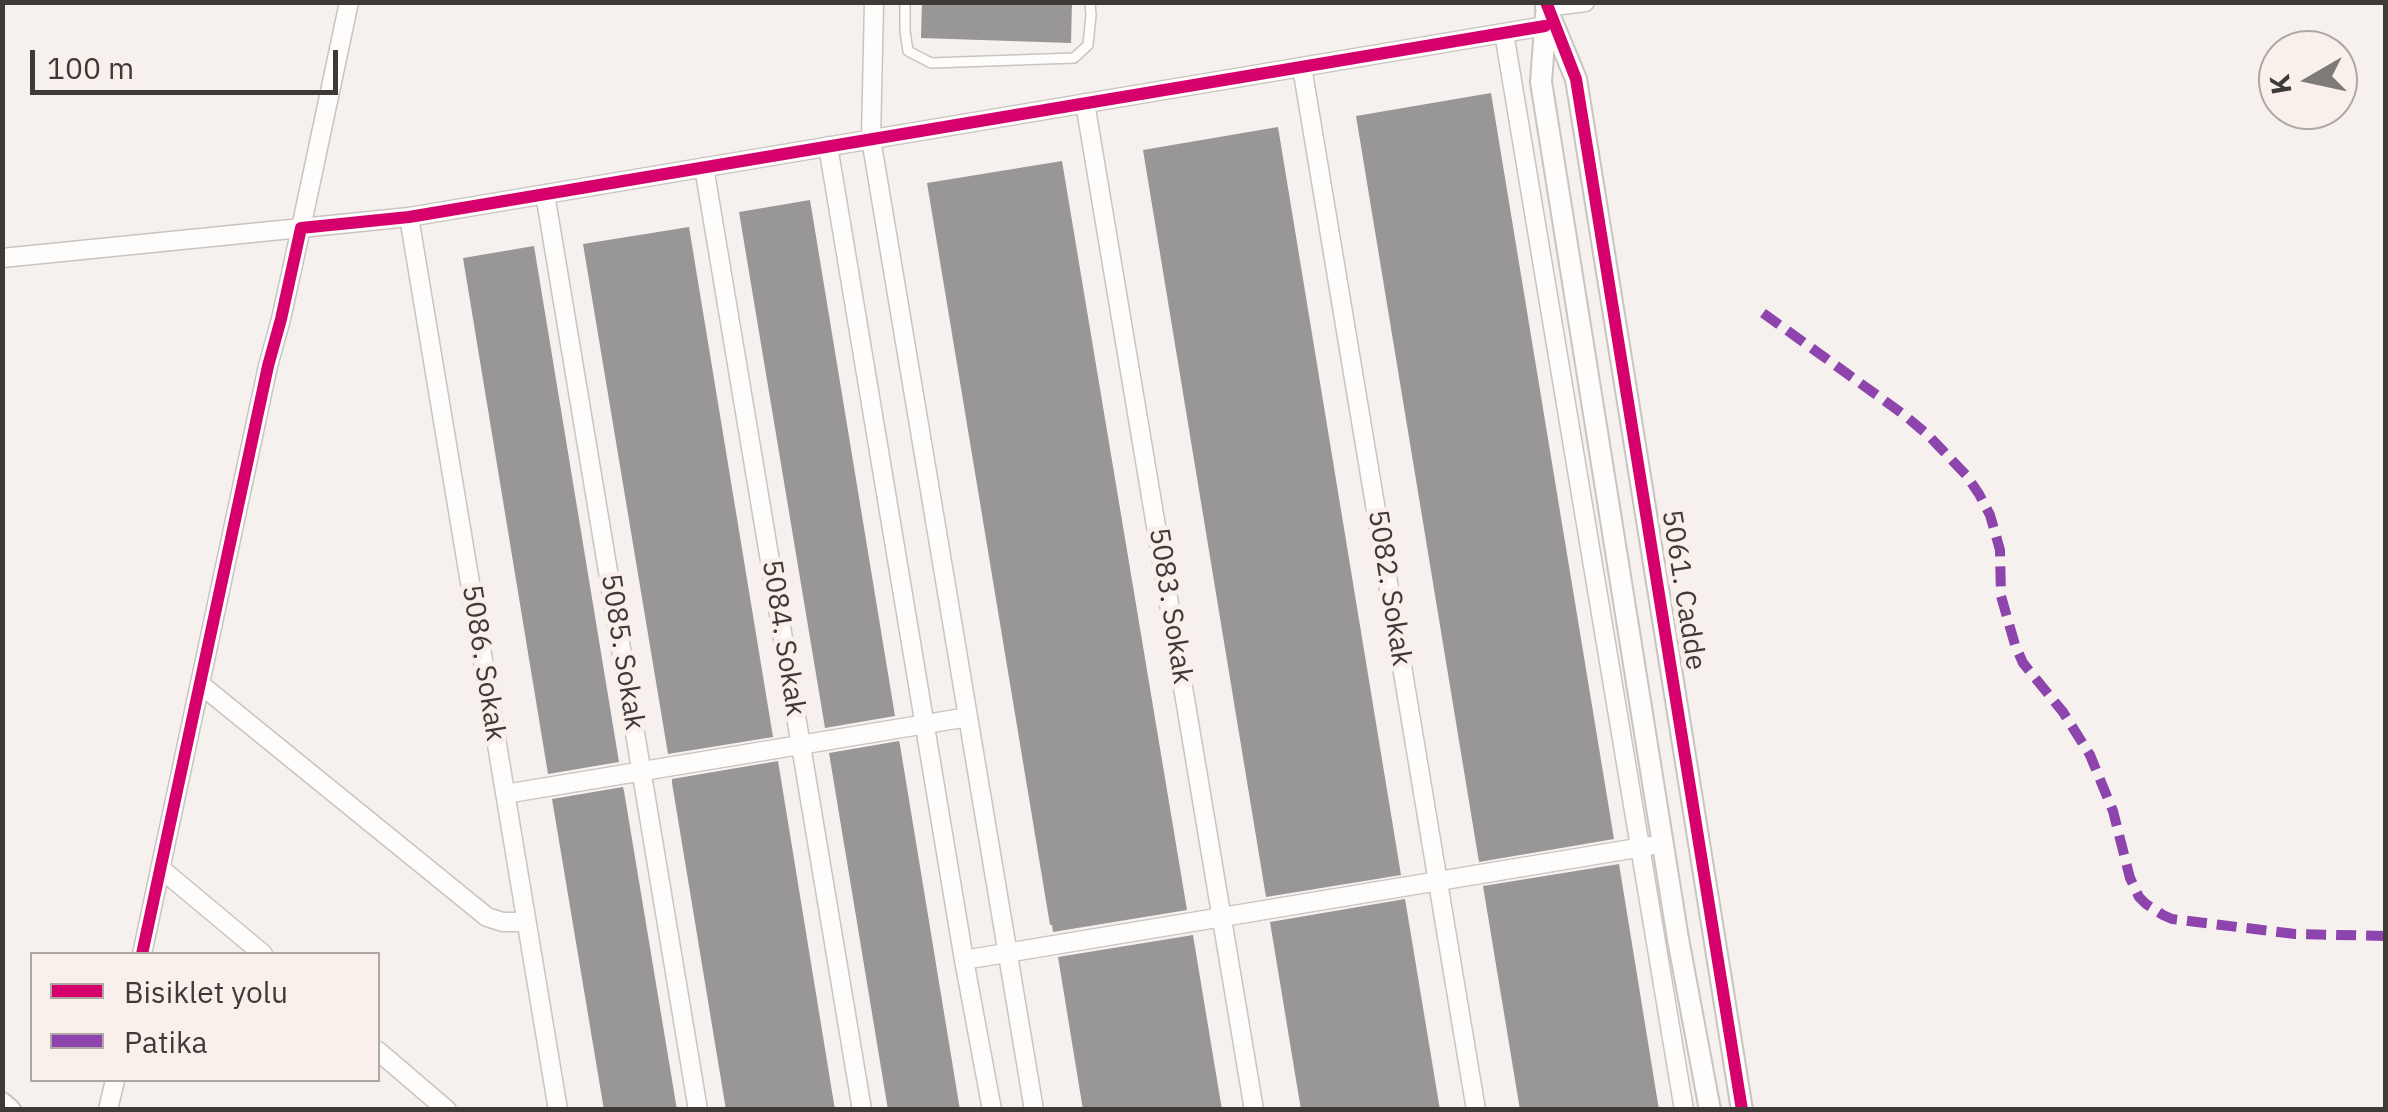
<!DOCTYPE html>
<html>
<head>
<meta charset="utf-8">
<style>
  body { margin:0 }
  #map { position:relative; width:2388px; height:1112px; overflow:hidden; background:#f6f1ee; font-family:"IBM Plex Sans",sans-serif }
  canvas { display:block }
  .frame { position:absolute; inset:0; border:5px solid #3d3a38; pointer-events:none }
  .legend { position:absolute; left:30px; top:952px; width:350px; height:130px; box-sizing:border-box; background:#f9f0eb; border:2px solid #aea7a3; margin:0; padding:12px 18px; list-style:none; font-size:30px; color:#3d3a38 }
  .legend li { display:flex; align-items:center; gap:20px; height:50px }
  .legend b { width:50px; border:2px solid #aea7a3 }
  .north { position:absolute; left:2258px; top:30px; width:100px; height:100px; box-sizing:border-box; background:#f9f0eb; border:2px solid #aea7a3; border-radius:50%; rotate:261deg; font-size:28px; font-weight:700; line-height:40px; text-align:center; color:#3d3a38 }
  .north::after { content:''; display:block; margin:auto; width:35px; height:45px; background:#7e7a78; clip-path:polygon(50% 0,100% 100%,50% 72%,0 100%) }
  .scale { position:absolute; left:30px; top:50px; width:308px; height:45px; box-sizing:border-box; border:5px solid #3d3a38; border-top:0; padding-left:12px; font-size:30px; line-height:35px; white-space:nowrap; color:#3d3a38; -webkit-text-stroke:8px #f9f0eb; paint-order:stroke }
</style>
</head>
<body>
<div id="map">
<canvas width="2388" height="1112"></canvas>
<div class="frame"></div>
<ul class="legend">
<li><b style="height:12px;background:#d6006c"></b>Bisiklet yolu</li>
<li><b style="height:12px;background:#8e44ad"></b>Patika</li>
</ul>
<div class="north">K</div>
<div class="scale">100 m</div>
</div>
<script>
const context = document.querySelector('canvas').getContext('2d');
context.lineJoin = 'round';
function fillPath(path, color) {
  context.fillStyle = color;
  context.fill(path, 'evenodd');
}
function shape(rows) {
  const path = new Path2D();
  for (const r of rows) {
    path.moveTo(r[0], r[1]);
    for (let i = 2; i < r.length; i += 2) path.lineTo(r[i], r[i + 1]);
  }
  return path;
}
function strokePath(path, color, width, dash) {
  context.strokeStyle = color;
  context.lineWidth = width;
  context.lineCap = dash ? 'butt' : 'round';
  context.setLineDash(dash || []);
  context.stroke(path);
}
function label(font, color, halo, rows, align = 'center') {
  context.font = font + ' "IBM Plex Sans",sans-serif';
  context.lineWidth = 10;
  context.setLineDash([]);
  context.textBaseline = 'middle';
  context.strokeStyle = halo;
  context.fillStyle = color;
  for (const [text, x, y, turn = 0] of rows) {
    context.save();
    context.translate(x, y);
    context.rotate((+turn || 0) * Math.PI / 180);
    context.textAlign = isNaN(turn) ? turn : align;
    if (halo) context.strokeText(text, 0, 0);
    context.fillText(text, 0, 0);
    context.restore();
  }
}
fillPath(shape([
  [922,2,1072,2,1071,43,921,38],
  [1491,93,1614,839,1479,862,1356,116],
  [1278,127,1401,875,1266,897,1143,150],
  [1062,161,1187,910,1053,932,1052,925,1050,925,927,183],
  [810,200,895,716,825,728,739,212],
  [689,227,773,737,668,754,583,244],
  [534,246,619,762,548,774,463,258],
  [899,741,900,745,960,1110,888,1110,829,753],
  [778,761,835,1110,726,1110,672,783,672,779],
  [623,787,624,791,677,1110,604,1110,552,799],
  [1619,864,1659,1110,1520,1110,1483,886],
  [1405,899,1440,1110,1301,1110,1270,922],
  [1193,935,1222,1110,1083,1110,1058,957]
]), '#999697');
const service = shape([
  [905,2,905,31,908,51,931,63,1074,58,1088,45,1091,15,1090,2]
]);
const minor = shape([
  [874,2,871,139,1034,1110],
  [1546,7,1585,2],
  [1504,33,1684,1110],
  [1302,67,1476,1110],
  [1085,103,1254,1110],
  [828,146,964,960,992,1110],
  [704,167,862,1110],
  [545,194,698,1110],
  [409,217,558,1110],
  [2,258,301,228,349,2],
  [200,684,487,917,503,922,526,922],
  [505,794,968,717],
  [160,868,263,954],
  [142,954,268,366,281,319,301,228,409,217,1545,26],
  [964,960,1649,846],
  [378,1051,447,1110],
  [108,1110,115,1080]
]);
const tertiary = shape([
  [1546,7,1576,79,1742,1110],
  [1546,14,1541,82,1678,939,1710,1110],
  [2,1103,10,1110]
]);
strokePath(service, '#c8c4c1', 12);
strokePath(minor, '#c8c4c1', 21);
strokePath(tertiary, '#c8c4c1', 24);
strokePath(service, '#fefdfc', 9);
strokePath(minor, '#fefdfc', 18);
strokePath(tertiary, '#fefdfc', 20);
strokePath(shape([
  [1763,313,1903,414,1928,435,1966,475,1979,494,1990,515,2000,550,2001,596,2015,645,2023,663,2063,712,2090,755,2113,811,2130,878,2139,897,2146,904,2163,915,2172,919,2295,934,2386,936]
]), '#8e44ad', 10, [20, 10]);
strokePath(shape([
  [1546,2,1576,79,1742,1110],
  [142,954,268,366,281,319,301,228,409,217,1545,26]
]), '#d6006c', 12);
label('28px', '#3d3a38', '#f9f0eb', [
  ["5082. Sokak",1389,588,81],
  ["5061. Cadde",1683,590,81],
  ["5083. Sokak",1170,606,81],
  ["5084. Sokak",783,638,81],
  ["5085. Sokak",622,652,81],
  ["5086. Sokak",483,663,81]
]);
</script>
</body>
</html>
